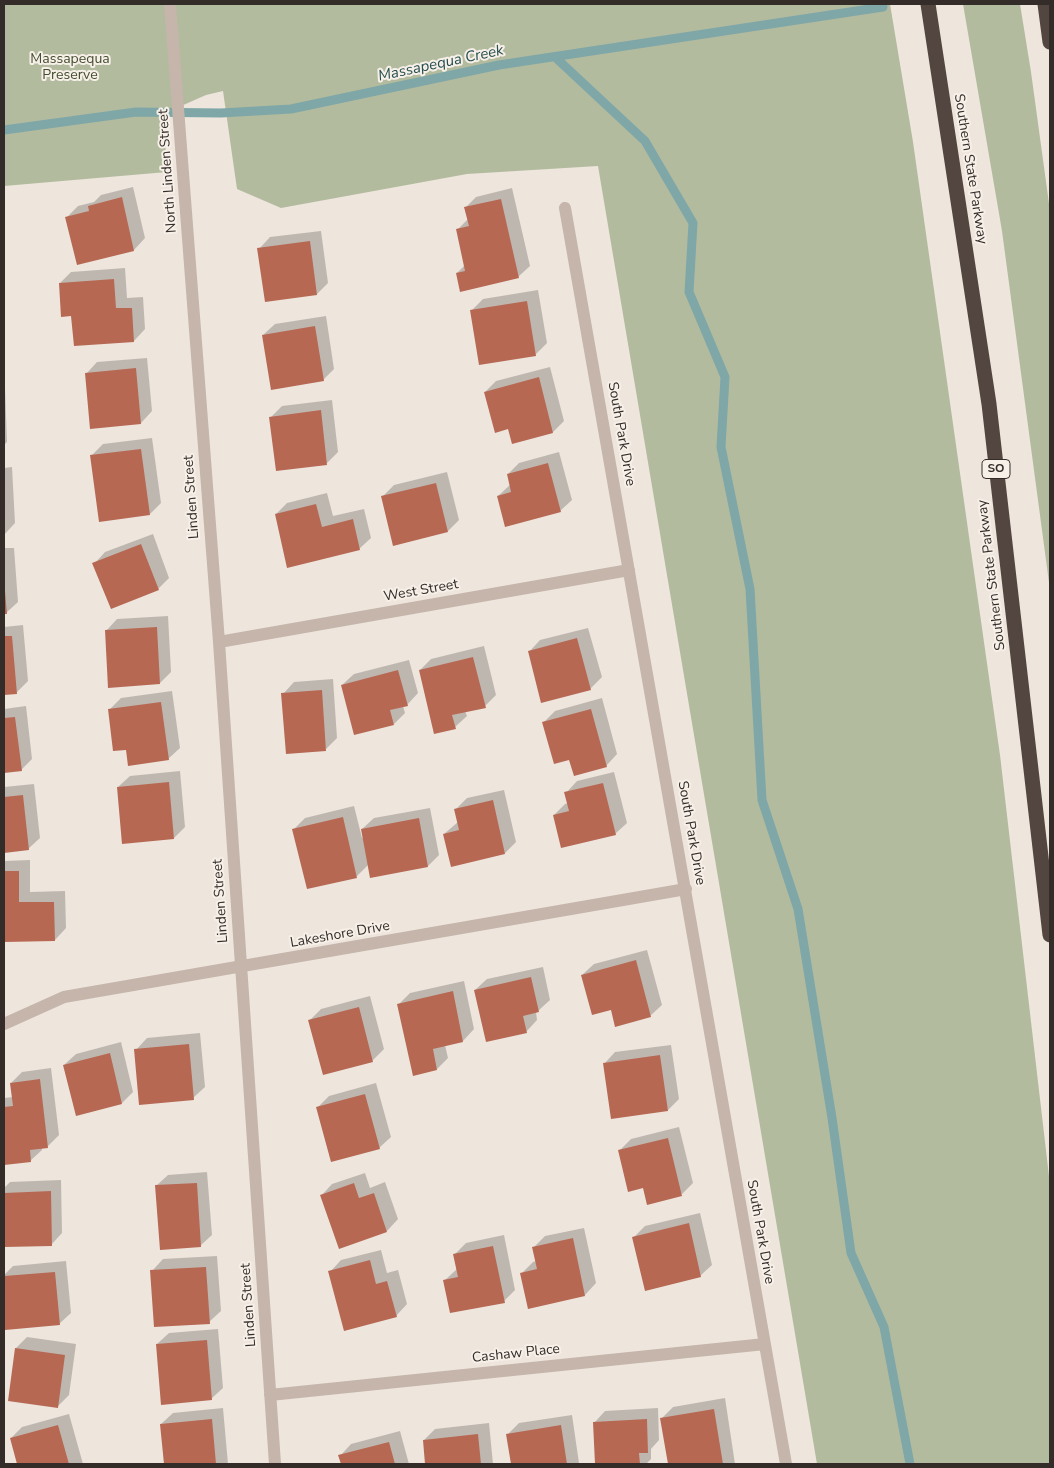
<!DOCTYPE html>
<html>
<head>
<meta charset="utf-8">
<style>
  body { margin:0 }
  #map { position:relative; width:1054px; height:1468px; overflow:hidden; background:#eee5dd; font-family:"Nunito Sans",sans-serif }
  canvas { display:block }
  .frame { position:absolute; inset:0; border:5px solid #332c29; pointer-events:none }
</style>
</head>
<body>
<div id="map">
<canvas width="1054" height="1468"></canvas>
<div class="frame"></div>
</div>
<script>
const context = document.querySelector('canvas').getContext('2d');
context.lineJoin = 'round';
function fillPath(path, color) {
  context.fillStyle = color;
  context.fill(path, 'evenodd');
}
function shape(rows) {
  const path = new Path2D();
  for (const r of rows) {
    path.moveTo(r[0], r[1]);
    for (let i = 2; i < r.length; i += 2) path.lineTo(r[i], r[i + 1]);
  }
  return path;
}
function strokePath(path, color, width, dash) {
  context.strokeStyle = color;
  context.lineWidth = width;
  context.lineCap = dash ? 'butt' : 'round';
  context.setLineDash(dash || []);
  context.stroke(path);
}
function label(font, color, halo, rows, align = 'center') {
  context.font = font + ' "Nunito Sans",sans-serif';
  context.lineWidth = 4;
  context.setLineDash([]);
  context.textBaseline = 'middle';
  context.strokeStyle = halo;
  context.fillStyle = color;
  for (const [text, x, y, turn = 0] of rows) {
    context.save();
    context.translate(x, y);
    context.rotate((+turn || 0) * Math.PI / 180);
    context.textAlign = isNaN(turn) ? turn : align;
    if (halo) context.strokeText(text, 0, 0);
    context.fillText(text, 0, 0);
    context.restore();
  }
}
fillPath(shape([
  [4,4,890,4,913,142,1000,755,1050,1185,1050,1464,817,1464,598,166,467,174,281,208,237,189,223,91,206,95,163,114,167,172,4,186],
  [963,4,1020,4,1031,72,1050,211,1050,590,1002,231]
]), '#b3bb9e');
fillPath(shape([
  [133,187,145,238,134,250,78,264,67,217,78,206,94,202,101,195],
  [512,188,530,266,518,277,457,273,465,265,457,230,468,219,465,208,476,197],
  [321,231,328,283,317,294,259,249,270,237],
  [125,268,127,298,143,297,145,329,134,341,72,315,60,283,71,272],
  [538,290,547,343,535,355,472,310,483,299],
  [326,316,334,369,323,380,263,335,275,324],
  [147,358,152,411,141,423,91,428,86,374,97,362],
  [550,367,564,421,553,432,513,443,509,428,485,392,496,381],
  [4,388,5,388,7,442,4,445],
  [332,400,338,452,327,463,271,417,282,406],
  [152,438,161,503,150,514,91,456,103,444],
  [559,452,572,500,560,511,498,496,511,484,508,474,519,463],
  [12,467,15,523,4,535,4,468],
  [447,472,459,520,448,531,394,544,382,497,394,485],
  [327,493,333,516,364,509,371,538,359,549,276,514,287,503],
  [153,534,169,578,158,589,94,564,105,552],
  [4,548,14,548,18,602,6,613,4,613],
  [168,616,171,672,160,683,106,631,117,619],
  [23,625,28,681,17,692,4,694,4,627],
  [588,628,602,677,590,689,529,652,540,640],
  [484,646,496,695,485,706,465,711,467,716,455,727,420,670,431,659],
  [409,660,418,693,407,705,403,706,405,713,394,724,342,685,354,674],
  [333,679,337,738,326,749,283,694,294,682],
  [172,691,180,748,168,759,127,748,109,710,121,698],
  [602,698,617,754,606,766,570,758,544,722,555,711],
  [26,706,32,759,21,770,4,772,4,709],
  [180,771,185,827,174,838,118,787,130,776],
  [614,772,627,823,615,834,554,815,565,804,568,803,566,793,577,781],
  [34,784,40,838,28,849,4,852,4,787],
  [504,790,516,842,505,853,444,834,458,822,455,810,467,798],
  [354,806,362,838,364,838,362,829,374,818,430,808,439,855,428,866,369,864,357,876,308,888,294,829,305,818],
  [30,860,30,892,65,891,66,928,55,940,4,941,4,861],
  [647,950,662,1005,650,1016,612,1009,582,975,594,964],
  [543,967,550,1000,538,1011,536,1012,537,1020,526,1032,475,990,487,979],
  [464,981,474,1029,463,1041,445,1045,448,1058,437,1069,414,1074,399,1004,410,993],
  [370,996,384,1049,373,1060,324,1074,310,1020,321,1009],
  [200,1033,205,1087,193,1098,136,1050,147,1038],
  [121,1042,133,1092,122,1103,76,1114,64,1065,76,1054],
  [671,1045,679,1099,668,1110,604,1064,615,1052],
  [51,1068,59,1135,47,1147,42,1147,42,1150,30,1161,4,1164,4,1098,13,1097,11,1083,22,1072],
  [376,1083,391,1137,379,1148,317,1108,329,1096],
  [679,1127,693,1183,682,1194,619,1151,631,1139],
  [207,1172,212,1235,200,1246,156,1186,168,1175],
  [365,1173,370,1188,385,1182,398,1219,387,1231,340,1247,321,1196,332,1184],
  [61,1180,62,1233,51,1245,4,1246,4,1188,10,1182],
  [700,1213,712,1265,700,1276,634,1237,645,1226],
  [584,1228,596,1283,585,1295,522,1273,533,1262,536,1261,533,1248,545,1236],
  [504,1235,515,1290,504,1301,444,1281,457,1269,455,1254,466,1243],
  [381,1250,387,1273,398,1270,407,1304,396,1316,330,1272,341,1260],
  [217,1256,221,1311,209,1322,152,1271,163,1259],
  [66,1261,71,1313,59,1324,6,1329,4,1275,13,1266],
  [218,1329,223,1388,211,1399,157,1344,169,1333],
  [27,1337,76,1344,69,1395,57,1407,16,1348],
  [725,1398,735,1464,669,1464,662,1418,673,1407],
  [223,1408,228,1464,165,1464,161,1424,173,1413],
  [658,1408,659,1440,651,1449,651,1459,646,1464,597,1464,594,1423,605,1411],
  [69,1414,83,1464,18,1464,11,1438,22,1427],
  [572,1415,579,1463,578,1464,512,1464,508,1434,519,1423],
  [489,1423,493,1464,426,1464,424,1440,435,1429],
  [400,1431,409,1464,342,1464,340,1456,351,1444]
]), '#0003');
strokePath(shape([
  [555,57,645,141,693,223,689,292,725,377,721,447,750,589,762,800,798,909,832,1118,851,1253,884,1327,910,1464],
  [4,130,136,112,221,113,291,109,499,65,883,7]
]), '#7fa7a8', 9);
fillPath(shape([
  [122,197,134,251,77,265,65,217,89,211,88,206],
  [501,199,519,278,460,292,456,273,465,271,456,229,469,226,464,207],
  [310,241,317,295,265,302,257,248],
  [114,279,116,308,132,308,134,342,74,346,71,316,61,317,59,283],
  [527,301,536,356,479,365,470,310],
  [315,326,324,381,271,390,262,335],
  [136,368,141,424,90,429,85,373],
  [539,377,553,433,512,444,508,429,495,433,484,392],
  [321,410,327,465,276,471,269,417],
  [141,449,150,515,99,522,90,455],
  [548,463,561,512,505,527,497,496,511,492,507,474],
  [436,483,448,532,393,546,381,496],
  [316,504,322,527,353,519,360,550,287,568,275,514],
  [141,544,159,590,111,609,92,563],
  [4,591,5,591,7,614,4,614],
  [157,627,160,684,108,688,105,630],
  [4,636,12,636,17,694,4,695],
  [577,638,591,690,541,703,528,651],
  [473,657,486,708,452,715,456,729,434,734,419,670],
  [398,670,408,706,390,710,394,725,354,735,341,685],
  [322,690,326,751,286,754,281,693],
  [161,702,169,760,128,766,126,750,113,751,108,709],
  [591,709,607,767,574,776,569,760,554,764,542,722],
  [15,717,22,771,4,773,4,718],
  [169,782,174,839,122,844,117,787],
  [603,783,616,835,561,848,553,815,569,811,564,792],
  [23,795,29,850,4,853,4,797],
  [493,800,505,854,451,867,443,834,459,830,454,809],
  [343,817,357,878,307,889,292,829],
  [419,818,428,867,370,878,361,829],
  [4,871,19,871,19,902,54,902,55,941,4,942],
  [636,960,651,1017,615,1027,611,1010,592,1015,581,975],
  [531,977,539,1012,523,1016,527,1033,486,1042,474,990],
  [453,991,463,1042,433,1049,437,1070,413,1076,397,1004],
  [359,1007,373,1062,323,1075,308,1020],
  [189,1044,194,1100,139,1105,134,1049],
  [110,1053,122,1104,76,1116,63,1065],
  [660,1055,668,1111,611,1119,603,1063],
  [40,1079,48,1148,30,1150,31,1162,4,1165,4,1107,13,1106,10,1083],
  [365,1094,380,1149,331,1162,316,1107],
  [668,1138,682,1196,647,1205,643,1188,628,1192,618,1150],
  [197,1183,201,1247,160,1250,155,1185],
  [354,1183,359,1198,374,1193,387,1232,339,1249,320,1195],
  [51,1191,52,1246,4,1247,4,1193],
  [689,1223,701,1277,645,1291,632,1237],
  [573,1238,585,1296,528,1309,520,1273,537,1269,532,1247],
  [493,1246,505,1303,450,1313,443,1280,458,1277,453,1254],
  [370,1260,376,1284,387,1281,397,1317,344,1331,328,1271],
  [206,1267,210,1324,154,1327,150,1270],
  [55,1272,60,1325,5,1330,4,1276],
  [207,1340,212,1400,161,1405,156,1344],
  [15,1348,65,1355,58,1408,8,1401],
  [714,1409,723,1464,668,1464,660,1418],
  [212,1419,216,1464,164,1464,160,1424],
  [647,1419,648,1453,639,1453,640,1464,595,1464,593,1422],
  [58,1425,69,1464,17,1464,10,1438],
  [561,1425,567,1464,511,1464,506,1434],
  [478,1434,481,1464,425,1464,423,1440],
  [389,1442,395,1464,341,1464,338,1455]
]), '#b66853');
strokePath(shape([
  [170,4,219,642,275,1464],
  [565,208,786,1464],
  [219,642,629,570],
  [4,1024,64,997,686,889],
  [270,1395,765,1344]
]), '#c5b5aa', 12);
strokePath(shape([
  [928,4,989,404,1050,935],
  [1045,4,1050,42]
]), '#534641', 15);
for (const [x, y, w] of [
  [996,469,28]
]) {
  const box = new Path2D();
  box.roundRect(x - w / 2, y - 9.5, w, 19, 4);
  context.fillStyle = '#f7f0e8';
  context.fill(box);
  strokePath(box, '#332c29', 1);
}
label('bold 12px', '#332c29', null, [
  ["SO",996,469]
]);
label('14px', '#444e30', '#f7f0e8', [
  ["Massapequa",70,60],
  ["Preserve",70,76]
]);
label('14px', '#332c29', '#f7f0e8', [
  ["Southern State Parkway",970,169,81],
  ["North Linden Street",168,171,-94],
  ["South Park Drive",621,434,80],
  ["Linden Street",192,497,-94],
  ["Southern State Parkway",992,575,-97],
  ["West Street",421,591,-10],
  ["South Park Drive",691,833,80],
  ["Linden Street",221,901,-94],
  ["Lakeshore Drive",340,935,-10],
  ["South Park Drive",760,1232,80],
  ["Linden Street",249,1305,-94],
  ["Cashaw Place",516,1354,-6]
]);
label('italic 15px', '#244e4f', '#f7f0e8', [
  ["Massapequa Creek",441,64,-12]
]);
</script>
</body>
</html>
